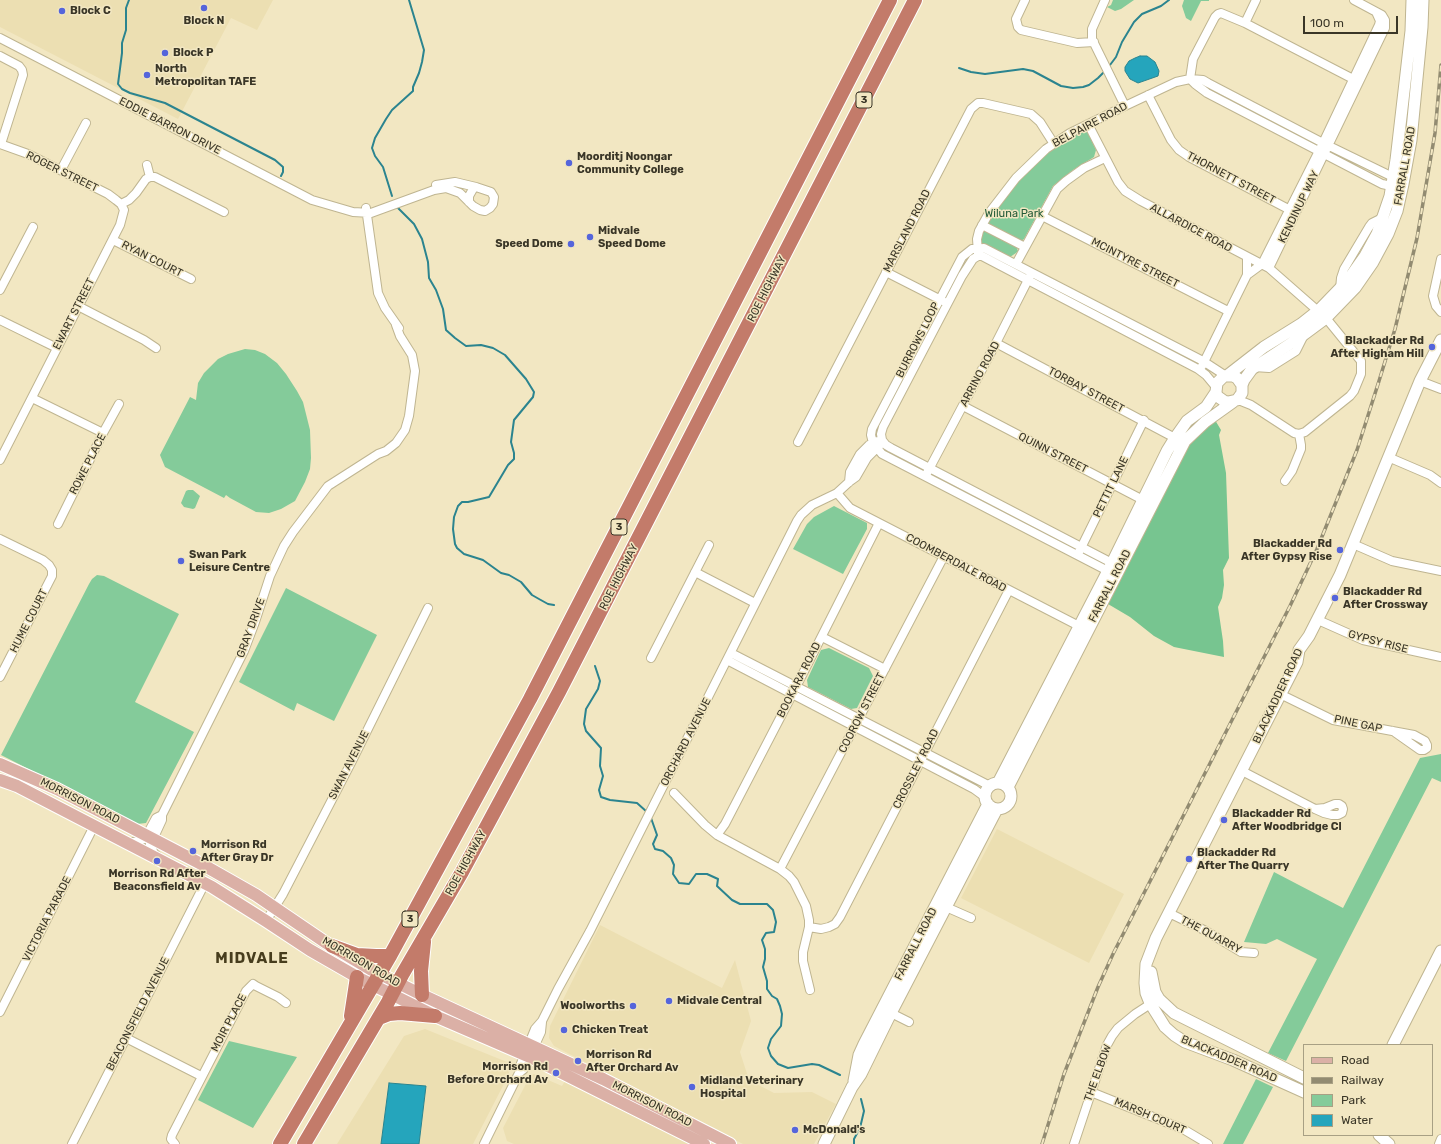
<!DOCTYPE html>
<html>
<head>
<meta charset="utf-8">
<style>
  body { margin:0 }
  #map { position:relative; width:1441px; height:1144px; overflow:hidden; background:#f2e7c2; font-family:Rubik,sans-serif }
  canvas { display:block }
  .legend { position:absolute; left:1303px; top:1044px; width:130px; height:92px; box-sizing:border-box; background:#f2e7c2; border:1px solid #a8a084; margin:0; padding:5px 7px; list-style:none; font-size:12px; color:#3a3627 }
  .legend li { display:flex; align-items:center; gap:8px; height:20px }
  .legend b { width:20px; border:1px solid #a8a084 }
  .scale { position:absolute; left:1303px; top:16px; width:95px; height:18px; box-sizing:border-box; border:2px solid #3a3627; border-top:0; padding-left:5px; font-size:12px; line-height:14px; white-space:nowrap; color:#3a3627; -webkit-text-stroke:3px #f2e7c2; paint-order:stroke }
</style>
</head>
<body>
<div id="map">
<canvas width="1441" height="1144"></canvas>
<ul class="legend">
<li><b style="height:5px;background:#dbb0a6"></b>Road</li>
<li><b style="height:5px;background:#928b71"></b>Railway</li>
<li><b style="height:11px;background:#84cb9a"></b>Park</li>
<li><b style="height:11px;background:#25a5bc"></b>Water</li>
</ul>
<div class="scale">100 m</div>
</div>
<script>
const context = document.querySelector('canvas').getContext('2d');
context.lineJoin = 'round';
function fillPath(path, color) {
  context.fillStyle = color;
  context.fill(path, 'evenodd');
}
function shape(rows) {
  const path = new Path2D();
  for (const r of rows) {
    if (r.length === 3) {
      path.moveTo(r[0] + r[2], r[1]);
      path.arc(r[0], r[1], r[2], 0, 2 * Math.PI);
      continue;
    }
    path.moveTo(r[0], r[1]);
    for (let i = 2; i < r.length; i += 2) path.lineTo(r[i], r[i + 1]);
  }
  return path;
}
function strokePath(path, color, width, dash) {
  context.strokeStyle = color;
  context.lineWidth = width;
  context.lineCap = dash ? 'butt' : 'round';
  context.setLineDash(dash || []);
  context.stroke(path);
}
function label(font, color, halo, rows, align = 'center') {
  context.font = font + ' Rubik,sans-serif';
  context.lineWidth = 3;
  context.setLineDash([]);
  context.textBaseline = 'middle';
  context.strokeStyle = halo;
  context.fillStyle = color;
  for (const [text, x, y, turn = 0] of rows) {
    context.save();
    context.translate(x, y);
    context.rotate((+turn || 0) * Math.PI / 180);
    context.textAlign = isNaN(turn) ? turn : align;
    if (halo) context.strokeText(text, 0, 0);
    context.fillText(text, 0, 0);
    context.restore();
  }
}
fillPath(shape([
  [0,0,273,0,257,30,231,18,178,119,0,27],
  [997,829,1124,894,1089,963,961,898],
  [600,925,722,988,735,960,751,1021,740,1052,749,1080,774,1093,812,1092,836,1104,814,1144,743,1144,554,1046,549,1038,550,1026],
  [425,1029,512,1064,507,1078,473,1144,419,1144,426,1087,389,1083,381,1144,337,1144,404,1036],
  [534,1074,562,1086,565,1081,639,1116,692,1144,514,1144,507,1141,503,1128,530,1076]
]), '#ecdfb2');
fillPath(shape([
  [1113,0,1134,0,1121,9,1115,11,1107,7,1111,5],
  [1184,0,1209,0,1209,1,1201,1,1191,21,1186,18,1182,6],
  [1084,130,1088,133,1096,150,1094,157,1073,170,1053,186,1024,239,1021,241,987,223,1001,197,1057,144],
  [983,230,1016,246,1018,251,1016,253,1010,257,982,245,980,238],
  [245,349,255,350,265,354,277,363,286,374,297,391,303,402,310,430,311,458,310,469,305,482,295,501,281,509,269,513,256,512,230,498,226,495,224,498,165,467,160,455,190,397,196,400,198,383,204,373,218,359,228,354],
  [188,490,193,490,200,496,195,508,193,509,184,507,181,503,186,491],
  [834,506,867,523,867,529,843,574,793,549,807,524,814,517],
  [97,575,104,576,179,614,135,702,194,732,146,823,137,824,1,755,89,584,92,579],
  [286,588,377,635,334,721,297,703,294,711,239,682],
  [829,648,869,668,873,676,857,708,851,709,808,687,807,680,821,650],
  [1441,754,1441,782,1432,778,1286,1061,1268,1053,1317,959,1277,939,1266,944,1244,942,1274,872,1343,908,1420,758],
  [229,1041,297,1057,253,1128,198,1100],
  [1256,1079,1273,1087,1243,1144,1223,1144]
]), '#84cb9a');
fillPath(shape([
  [1215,420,1221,430,1219,435,1226,473,1229,558,1223,570,1224,585,1222,598,1218,607,1223,641,1224,657,1174,647,1154,636,1130,617,1108,604,1182,456,1193,440]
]), '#77c590');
const water = shape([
  [1140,56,1147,56,1155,62,1159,71,1158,76,1138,83,1130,79,1125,71,1125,67,1129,61,1135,58,1140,56],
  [389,1083,426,1086,419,1144,381,1144,389,1083]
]);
fillPath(water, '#25a5bc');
strokePath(water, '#2b848f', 1);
strokePath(shape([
  [129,0,126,8,126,30,122,43,122,53,118,84,122,89,130,93,165,103,275,160,283,167,283,172,281,176],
  [1110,65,1116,57,1122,42,1134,22,1142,14,1161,6,1169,0],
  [959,68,971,72,985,74,1023,69,1033,71,1061,86,1073,88,1083,87,1089,85,1098,78,1103,73],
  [392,196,383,167,375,156,372,148,375,138,386,119,392,110,413,91,413,87,419,73,422,62,424,50,409,0],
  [397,207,414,224,422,239,428,262,429,278,436,290,443,309,446,330,455,338,466,346,481,345,493,348,505,355,526,379,534,392,533,397,514,420,511,442,514,453,514,459,508,465,489,497,468,502,462,502,458,506,454,517,453,529,455,544,457,548,464,554,483,560,501,573,509,575,521,582,532,595,539,599,548,604,554,605],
  [595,666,600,681,598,689,586,709,584,724,586,731,601,748,600,766,603,776,599,790,601,797,610,800,637,803,647,812],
  [651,818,657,835,653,844,655,849,663,851,671,858,674,865,673,874,679,883,689,884,696,874,707,874,718,879,717,886,732,900,740,904,767,904,773,910,776,922,774,932,766,933,762,940,765,949,765,959,763,967,767,981,767,989,772,996,777,999,780,1006,782,1014,781,1026,771,1039,768,1048,771,1056,778,1064,788,1068,812,1064,819,1065,840,1075],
  [854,1144,854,1139,860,1128,864,1111,861,1099]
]), '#2b848f', 2);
const street = shape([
  [1025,0,1016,19,1018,27,1021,30,1077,43,1094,42],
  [1105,0,1092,29,1092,39,1125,106],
  [1245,23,1256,0],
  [0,38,312,200,353,212,371,213,434,190,446,188,460,193,473,206,480,210,485,211,490,208,493,204,494,197,491,192,476,187,473,189,469,196,469,202],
  [0,56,19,66,22,70,23,75,1,144],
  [1190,79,1195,84,1207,93,1382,184,1396,187],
  [1190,79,1193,59,1215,17,1218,14,1221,13,1245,23,1357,81],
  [1148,95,1171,140,1179,150,1189,157,1294,212],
  [1088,124,1118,182,1125,191,1141,201,1269,268,1318,311],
  [0,144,28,154,108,194,116,200,121,204,124,210,120,225,0,460],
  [147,165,150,177],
  [61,170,86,123],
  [436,185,455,182,476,187],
  [121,204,129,200,136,193,146,179,150,177,155,177,224,212],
  [366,208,378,293,385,308,399,328],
  [1042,216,1228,311],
  [982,225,1025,247],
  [113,240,191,279],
  [978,253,977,239,979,231,989,213,1016,178,1046,149,1070,133,1125,106,1176,82,1190,79,1203,80,1208,83,1323,143,1397,179],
  [1441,259,1433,296,1436,306,1441,312],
  [1016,264,1057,189,1066,181,1084,168,1105,158],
  [1269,268,1385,28,1385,20,1382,15,1354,0],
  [886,272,943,301],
  [1247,275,1262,264,1323,143,1379,25,1380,21,1376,12],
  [1340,289,1341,278,1344,269,1369,227,1372,223,1380,219,1384,214],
  [0,290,33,227],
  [78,306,144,340,156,348],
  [0,320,57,348],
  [996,343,1175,438],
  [1202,366,1247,275,1247,257],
  [1254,367,1269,368,1296,351,1304,335],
  [1420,381,1441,389],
  [32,398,103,433],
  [1235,401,1241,401,1251,405,1294,433,1299,434,1305,432,1350,396,1354,391,1361,374,1361,361,1326,318],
  [963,406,1143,500],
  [798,442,971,109,978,103,983,103,1031,114,1040,122,1054,144],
  [1388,457,1430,475,1441,483],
  [927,473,996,343,1029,278],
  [1285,481,1292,471,1301,449,1301,445,1299,434],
  [849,482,850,472,860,454,869,445,878,441],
  [837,493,850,508,1079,626],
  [58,524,103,433,119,404],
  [0,539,43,560,49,565,52,570,52,576,0,677],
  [1353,544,1392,561,1441,571],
  [1079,552,1144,420],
  [1115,566,1112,563,891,448,886,445,882,440,881,434,883,427,962,276,973,259,978,256,982,256,1198,369,1206,375,1216,387],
  [1113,571,1108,571,882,454,873,443,871,435,872,429,962,257,972,249,984,248,1203,361,1226,376],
  [695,572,755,603],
  [1318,620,1363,640,1441,657],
  [822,637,885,669],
  [731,653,990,786],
  [651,658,709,545],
  [727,660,974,789,985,797],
  [1280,694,1333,720,1414,735,1425,741,1427,745,1427,748,1424,750,1420,750,1393,731],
  [1242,771,1315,809,1325,808,1335,804,1339,804,1342,806,1343,809,1342,813,1338,815,1332,815,1324,813,1315,809],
  [674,793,705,825,717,835,780,869,789,876,794,882,806,906,809,920,809,927,803,952,803,961,810,990],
  [717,835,725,824,792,695,879,523],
  [128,843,139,841,154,835,156,833,162,820,162,815,244,651,255,622,270,576,284,546,293,532,328,486,378,454,386,451,396,443,405,430,409,416,415,371,412,355,400,336,396,325],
  [158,857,154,853,150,845,149,831,156,818,162,815],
  [780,869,944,556],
  [946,907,971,918],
  [1169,913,1206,931,1241,952,1254,953],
  [266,921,283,894,352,761,428,608],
  [809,927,821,929,829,927,835,924,840,917,1009,590],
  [0,1012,94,826],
  [891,1013,909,1022],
  [126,1038,201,1076],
  [519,1073,520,1066,535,1029,542,1021,558,989,590,931,797,521,801,515,812,505,837,493,849,482,856,477,867,458,879,446],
  [1091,1092,1183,1129,1208,1144],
  [72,1144,205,883],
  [175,1144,171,1139,172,1135,246,991,253,984,256,986,278,997,286,1003],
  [484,1144,519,1073,524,1069,541,1032,542,1022],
  [1074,1144,1107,1045,1112,1036,1118,1028,1135,1014,1155,1001],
  [1439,1144,1441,1139]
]);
const secondary = shape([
  [1228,375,1264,347,1301,324,1320,309,1348,280,1365,256,1377,234,1390,196,1396,160,1411,31,1412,0],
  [1242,385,1237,378,1233,376,1224,376,1217,383,1216,392,1217,396,1224,401,1228,402,1237,400,1242,393,1242,385,1244,380,1252,369,1299,338,1326,318,1355,288,1373,262,1388,234,1397,211,1403,184,1411,140,1422,27,1423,0],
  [998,783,1112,563,1167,451,1175,438,1187,421,1206,407,1216,392],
  [998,796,13],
  [1008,787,1185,441,1205,422,1233,402],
  [1151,972,1155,992,1159,999,1174,1013,1304,1078],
  [1393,1045,1441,951],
  [854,1081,859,1055,864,1044,988,804],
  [1304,1092,1233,1060,1185,1042,1174,1035,1165,1027,1150,1003,1146,993,1145,983,1146,964,1156,938,1297,662,1299,650,1309,636,1340,575,1420,381,1441,340],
  [1379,1135,1389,1144],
  [824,1144,852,1087,861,1074,891,1013,997,809]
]);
const primary = shape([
  [0,764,57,789,205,866,256,895,325,942,372,970,422,995,603,1079,730,1144],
  [0,780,17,786,212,887,266,921,310,950,357,977,435,1016,530,1057,704,1144]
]);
const highway = shape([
  [332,946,357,955,376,956,390,956],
  [422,995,421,971,424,942],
  [351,1016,357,977],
  [379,1018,389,1014,400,1013,435,1016],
  [280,1144,390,956,530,699,890,0],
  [304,1144,388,1002,402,975,462,872,559,692,915,0]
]);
strokePath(street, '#bfb591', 10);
strokePath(secondary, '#bfb591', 13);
strokePath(primary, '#fff', 14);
strokePath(highway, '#fff', 16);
strokePath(street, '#fff', 8);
strokePath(secondary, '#fff', 11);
strokePath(primary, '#dbb0a6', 12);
strokePath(highway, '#c37b6a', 14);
const rail = shape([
  [1042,1144,1064,1074,1098,987,1113,954,1290,606,1317,549,1357,450,1379,381,1395,329,1417,238,1435,133,1441,65]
]);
strokePath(rail, '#928b71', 3.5);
strokePath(rail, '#f2e7c2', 2, [6]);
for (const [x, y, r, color] of [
  [204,8,4,"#5565db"],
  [62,11,4,"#5565db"],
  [165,53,4,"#5565db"],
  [147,75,4,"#5565db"],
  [569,163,4,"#5565db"],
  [590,237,4,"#5565db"],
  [571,244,4,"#5565db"],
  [1432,347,4,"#5565db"],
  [1340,550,4,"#5565db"],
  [181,561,4,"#5565db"],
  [1335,598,4,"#5565db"],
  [1224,820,4,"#5565db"],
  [193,851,4,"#5565db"],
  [1189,859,4,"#5565db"],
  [157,861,4,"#5565db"],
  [669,1001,4,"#5565db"],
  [633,1006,4,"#5565db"],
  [564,1030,4,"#5565db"],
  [578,1061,4,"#5565db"],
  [556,1073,4,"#5565db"],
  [692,1087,4,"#5565db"],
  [795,1130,4,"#5565db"]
]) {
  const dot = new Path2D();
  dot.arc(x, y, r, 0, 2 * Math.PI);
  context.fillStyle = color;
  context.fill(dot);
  strokePath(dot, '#f2e7c2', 1.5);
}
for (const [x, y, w] of [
  [864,100,16],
  [619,527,16],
  [410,919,16]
]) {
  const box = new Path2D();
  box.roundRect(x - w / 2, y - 8, w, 16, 3);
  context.fillStyle = '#f2e7c2';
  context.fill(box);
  strokePath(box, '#3a3627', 1);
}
label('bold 10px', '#3a3627', null, [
  ["3",864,100],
  ["3",619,527],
  ["3",410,919]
]);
label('bold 11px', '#3a3627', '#f2e7c2', [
  ["Block C",70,11],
  ["Block N",204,21,"center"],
  ["Block P",173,53],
  ["North",155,69],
  ["Metropolitan TAFE",155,82],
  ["Moorditj Noongar",577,157],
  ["Community College",577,170],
  ["Midvale",598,231],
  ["Speed Dome",598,244],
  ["Speed Dome",563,244,"right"],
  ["Blackadder Rd",1424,341,"right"],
  ["After Higham Hill",1424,354,"right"],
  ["Blackadder Rd",1332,544,"right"],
  ["After Gypsy Rise",1332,557,"right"],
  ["Swan Park",189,555],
  ["Leisure Centre",189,568],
  ["Blackadder Rd",1343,592],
  ["After Crossway",1343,605],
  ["Blackadder Rd",1232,814],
  ["After Woodbridge Cl",1232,827],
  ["Morrison Rd",201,845],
  ["After Gray Dr",201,858],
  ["Blackadder Rd",1197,853],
  ["After The Quarry",1197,866],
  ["Morrison Rd After",157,874,"center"],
  ["Beaconsfield Av",157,887,"center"],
  ["Midvale Central",677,1001],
  ["Woolworths",625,1006,"right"],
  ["Chicken Treat",572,1030],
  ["Morrison Rd",586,1055],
  ["After Orchard Av",586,1068],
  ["Morrison Rd",548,1067,"right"],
  ["Before Orchard Av",548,1080,"right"],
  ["Midland Veterinary",700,1081],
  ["Hospital",700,1094],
  ["McDonald's",803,1130]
], 'left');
label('11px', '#3a3627', '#f2e7c2', [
  ["BELPAIRE ROAD",1090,125,-28],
  ["EDDIE BARRON DRIVE",170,126,27],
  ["FARRALL ROAD",1405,166,-80],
  ["ROGER STREET",62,172,26],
  ["THORNETT STREET",1231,178,28],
  ["KENDINUP WAY",1299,207,-64],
  ["ALLARDICE ROAD",1191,228,28],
  ["MARSLAND ROAD",907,231,-63],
  ["RYAN COURT",152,259,27],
  ["MCINTYRE STREET",1135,263,27],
  ["ROE HIGHWAY",767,289,-63],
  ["EWART STREET",74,314,-63],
  ["BURROWS LOOP",918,340,-63],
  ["ARRINO ROAD",980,374,-62],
  ["TORBAY STREET",1086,390,28],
  ["QUINN STREET",1053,453,27],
  ["ROWE PLACE",88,464,-63],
  ["PETTIT LANE",1111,487,-64],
  ["COOMBERDALE ROAD",956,563,28],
  ["ROE HIGHWAY",619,577,-63],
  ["FARRALL ROAD",1110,586,-63],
  ["HUME COURT",29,621,-63],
  ["GRAY DRIVE",251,628,-70],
  ["GYPSY RISE",1378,642,15],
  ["BOOKARA ROAD",799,680,-63],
  ["BLACKADDER ROAD",1278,696,-65],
  ["COOROW STREET",862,713,-63],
  ["PINE GAP",1358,724,12],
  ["ORCHARD AVENUE",686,742,-63],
  ["SWAN AVENUE",349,765,-63],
  ["CROSSLEY ROAD",916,769,-63],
  ["MORRISON ROAD",80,801,27],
  ["ROE HIGHWAY",466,863,-61],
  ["VICTORIA PARADE",47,919,-63],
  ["THE QUARRY",1211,935,28],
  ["FARRALL ROAD",916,944,-63],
  ["MORRISON ROAD",361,962,30],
  ["BEACONSFIELD AVENUE",138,1014,-63],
  ["MOIR PLACE",229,1023,-62],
  ["BLACKADDER ROAD",1229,1059,23],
  ["THE ELBOW",1098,1073,-70],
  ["MORRISON ROAD",652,1104,27],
  ["MARSH COURT",1150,1116,23]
]);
label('11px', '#235b38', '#f2e7c2', [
  ["Wiluna Park",1014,214]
]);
context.letterSpacing = '1px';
label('bold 15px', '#473d1d', '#f2e7c2', [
  ["MIDVALE",252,959]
]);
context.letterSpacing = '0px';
</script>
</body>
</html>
